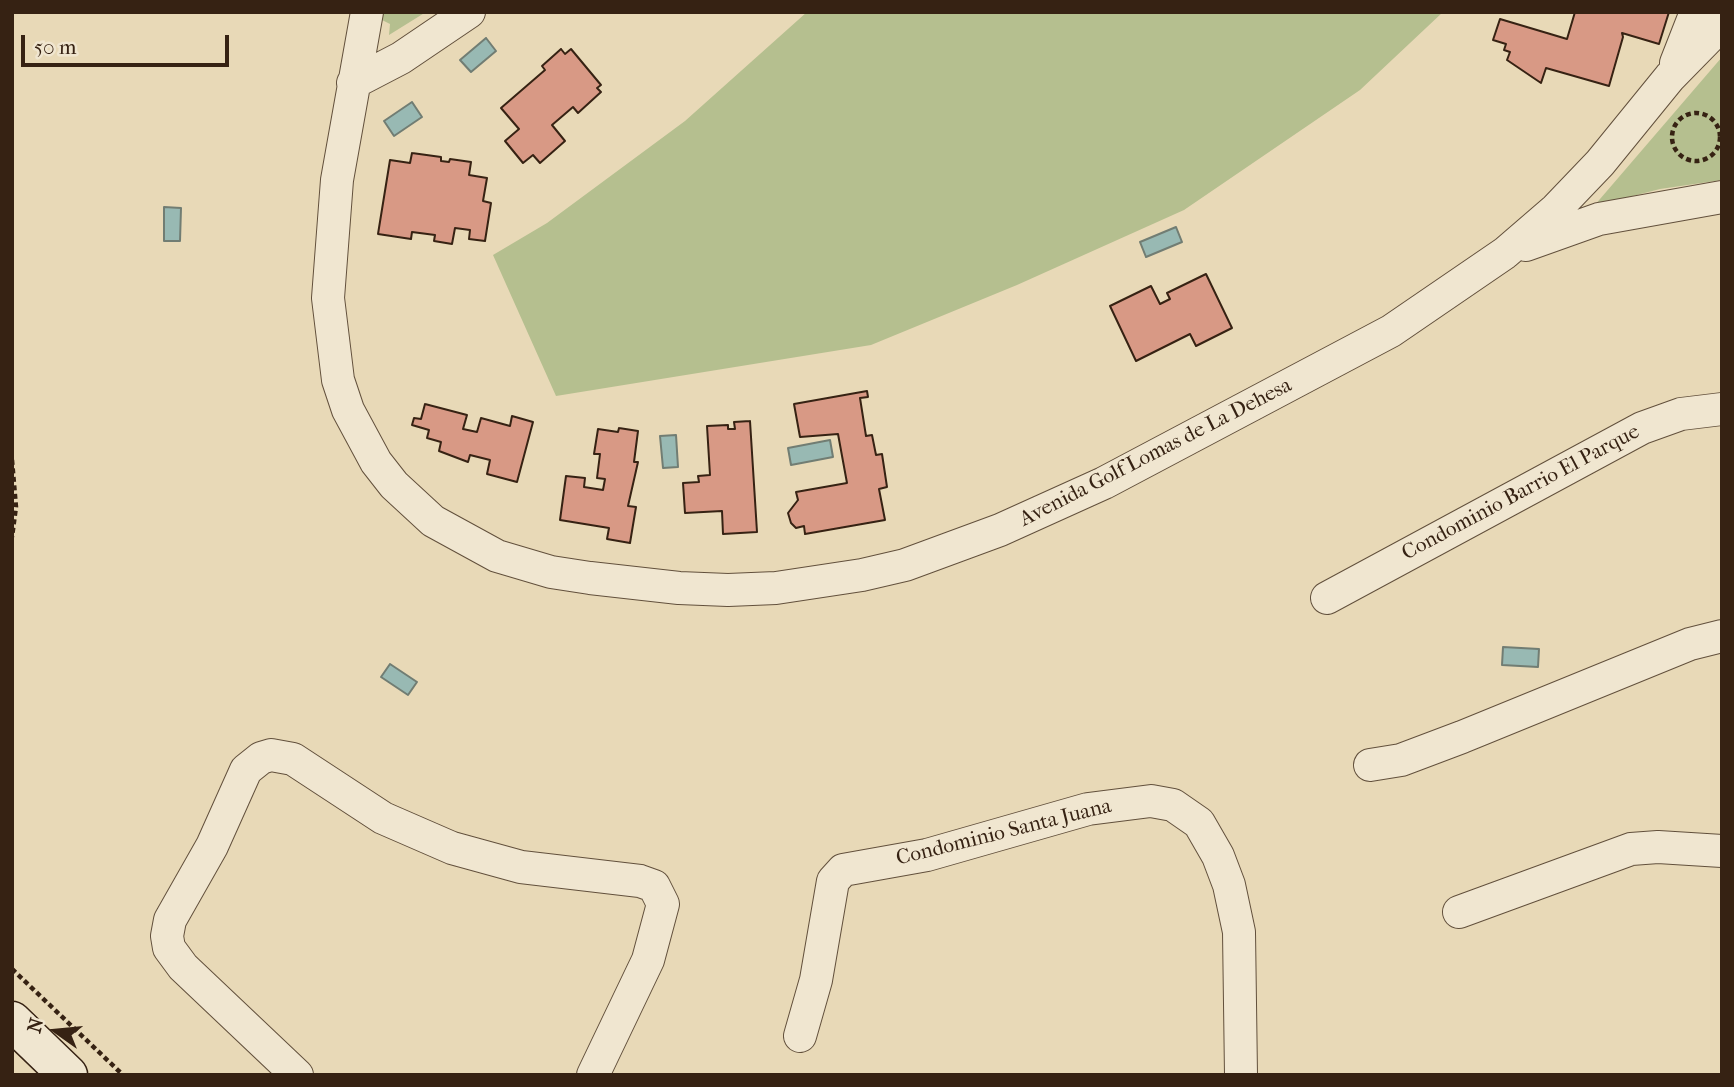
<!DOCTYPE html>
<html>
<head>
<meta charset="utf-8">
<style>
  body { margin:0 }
  #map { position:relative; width:1734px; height:1087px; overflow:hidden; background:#e8d9b7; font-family:"IM FELL French Canon",serif }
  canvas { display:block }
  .frame { position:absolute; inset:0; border:14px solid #362213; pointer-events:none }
  .north { position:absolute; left:21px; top:996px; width:70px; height:70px; -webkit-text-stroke:5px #f0e6d0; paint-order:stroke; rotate:285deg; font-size:19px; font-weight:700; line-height:28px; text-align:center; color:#362213 }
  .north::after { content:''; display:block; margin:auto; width:24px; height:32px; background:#362213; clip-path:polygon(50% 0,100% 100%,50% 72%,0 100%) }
  .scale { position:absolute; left:21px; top:35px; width:208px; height:32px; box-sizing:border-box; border:4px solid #362213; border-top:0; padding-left:9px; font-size:21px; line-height:24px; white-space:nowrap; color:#362213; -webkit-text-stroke:5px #f0e6d0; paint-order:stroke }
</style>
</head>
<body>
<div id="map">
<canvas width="1734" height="1087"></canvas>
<div class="frame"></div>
<div class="north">N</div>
<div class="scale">50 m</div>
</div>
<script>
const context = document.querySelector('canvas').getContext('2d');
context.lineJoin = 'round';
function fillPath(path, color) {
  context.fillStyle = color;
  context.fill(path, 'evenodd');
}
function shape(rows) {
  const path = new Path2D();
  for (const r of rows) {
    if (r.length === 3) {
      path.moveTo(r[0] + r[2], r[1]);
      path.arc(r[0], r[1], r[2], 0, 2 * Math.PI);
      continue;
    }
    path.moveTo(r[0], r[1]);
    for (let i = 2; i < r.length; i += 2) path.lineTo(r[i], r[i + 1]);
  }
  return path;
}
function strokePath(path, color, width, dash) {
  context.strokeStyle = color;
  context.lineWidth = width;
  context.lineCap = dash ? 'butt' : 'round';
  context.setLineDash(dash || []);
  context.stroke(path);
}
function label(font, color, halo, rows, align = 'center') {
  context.font = font + ' "IM FELL French Canon",serif';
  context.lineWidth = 6;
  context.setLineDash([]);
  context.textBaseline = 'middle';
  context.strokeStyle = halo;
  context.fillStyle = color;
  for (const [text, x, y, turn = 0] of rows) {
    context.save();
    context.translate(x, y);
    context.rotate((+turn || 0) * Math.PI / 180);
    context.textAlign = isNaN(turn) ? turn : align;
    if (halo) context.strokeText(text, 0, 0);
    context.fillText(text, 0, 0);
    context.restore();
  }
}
fillPath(shape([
  [383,12,426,12,389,35,390,24,382,20],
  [807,12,1443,12,1360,90,1184,210,1017,285,871,345,556,396,493,255,547,223,685,121],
  [1722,57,1722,180,1660,189,1594,206]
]), '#b5bf8f');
const water = shape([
  [486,38,496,51,471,72,460,60,486,38],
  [412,102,422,117,394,136,384,121,412,102],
  [164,207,181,208,180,241,164,241,164,207],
  [1176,227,1182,242,1146,257,1140,242,1176,227],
  [676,435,678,467,663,468,660,436,676,435],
  [830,440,833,457,791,465,788,448,830,440],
  [1503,647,1539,649,1538,667,1502,665,1503,647],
  [390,664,417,682,408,695,381,677,390,664]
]);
fillPath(water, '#98b9b3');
strokePath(water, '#717d73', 2);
const building = shape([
  [1575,12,1669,12,1659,44,1622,33,1623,37,1609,86,1546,68,1541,83,1507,60,1510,52,1504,50,1506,44,1493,40,1500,19,1567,39,1575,12],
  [561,49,565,54,571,49,601,85,597,88,601,92,578,113,573,107,552,125,565,141,540,163,533,155,523,163,505,141,519,129,501,108,545,70,542,66,561,49],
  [412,153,441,157,441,161,449,162,450,159,471,162,469,175,487,178,483,201,491,203,485,241,469,239,470,230,455,228,452,244,434,241,435,235,412,232,411,239,378,234,390,160,410,163,412,153],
  [1206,274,1232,328,1196,346,1190,334,1136,361,1110,306,1151,286,1160,304,1170,299,1167,293,1206,274],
  [867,391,868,397,860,398,866,436,872,435,876,455,882,454,887,487,879,489,885,520,805,534,804,526,796,528,791,523,788,513,798,500,796,492,847,483,838,434,800,437,794,404,867,391],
  [425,404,467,415,463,429,477,432,481,418,510,426,512,416,533,422,517,482,487,474,490,460,470,455,468,462,439,451,441,442,427,438,429,430,412,425,414,418,421,419,425,404],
  [750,421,757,532,723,534,722,511,685,513,683,483,699,482,698,476,710,475,707,426,728,425,728,429,735,429,734,422,750,421],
  [619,428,638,431,634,462,638,462,628,506,636,507,630,543,607,539,609,528,560,520,566,476,585,478,584,487,603,490,605,479,597,478,600,454,594,454,598,429,618,432,619,428]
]);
fillPath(building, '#d89985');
strokePath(building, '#362213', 2);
const street = shape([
  [367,12,337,180,328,298,338,380,348,410,376,462,394,485,433,521,497,556,551,572,590,578,679,588,728,590,776,588,862,575,905,565,1000,530,1104,483,1391,331,1505,253,1556,209,1600,163,1670,77,1722,24],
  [1676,63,1696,12],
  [353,83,401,58,469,12],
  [1526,245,1599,219,1722,197],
  [1327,598,1642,428,1681,414,1722,409],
  [1370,765,1401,760,1462,737,1690,644,1722,636],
  [1459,912,1631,849,1658,847,1722,851],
  [800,1036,816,980,833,881,843,870,927,855,1088,809,1151,801,1173,805,1199,823,1218,856,1229,885,1239,932,1241,1075],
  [297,1075,183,967,169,948,167,936,170,920,212,846,246,770,261,758,271,755,293,759,383,818,452,848,521,867,640,881,654,886,663,904,648,960,593,1075]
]);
const secondary = shape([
  [12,1021,68,1075]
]);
strokePath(street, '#62503c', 34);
strokePath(secondary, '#362213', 41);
strokePath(shape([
  [1696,137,24],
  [12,460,16,507,12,537],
  [12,969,123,1075]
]), '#362213', 4.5, [5, 3.5]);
strokePath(street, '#f0e6d0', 32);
strokePath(secondary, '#f0e6d0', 38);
label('21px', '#362213', '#f0e6d0', [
  ["Avenida Golf Lomas de La Dehesa",1156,453,-27],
  ["Condominio Barrio El Parque",1521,493,-28],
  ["Condominio Santa Juana",1004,833,-14]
]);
</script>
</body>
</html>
